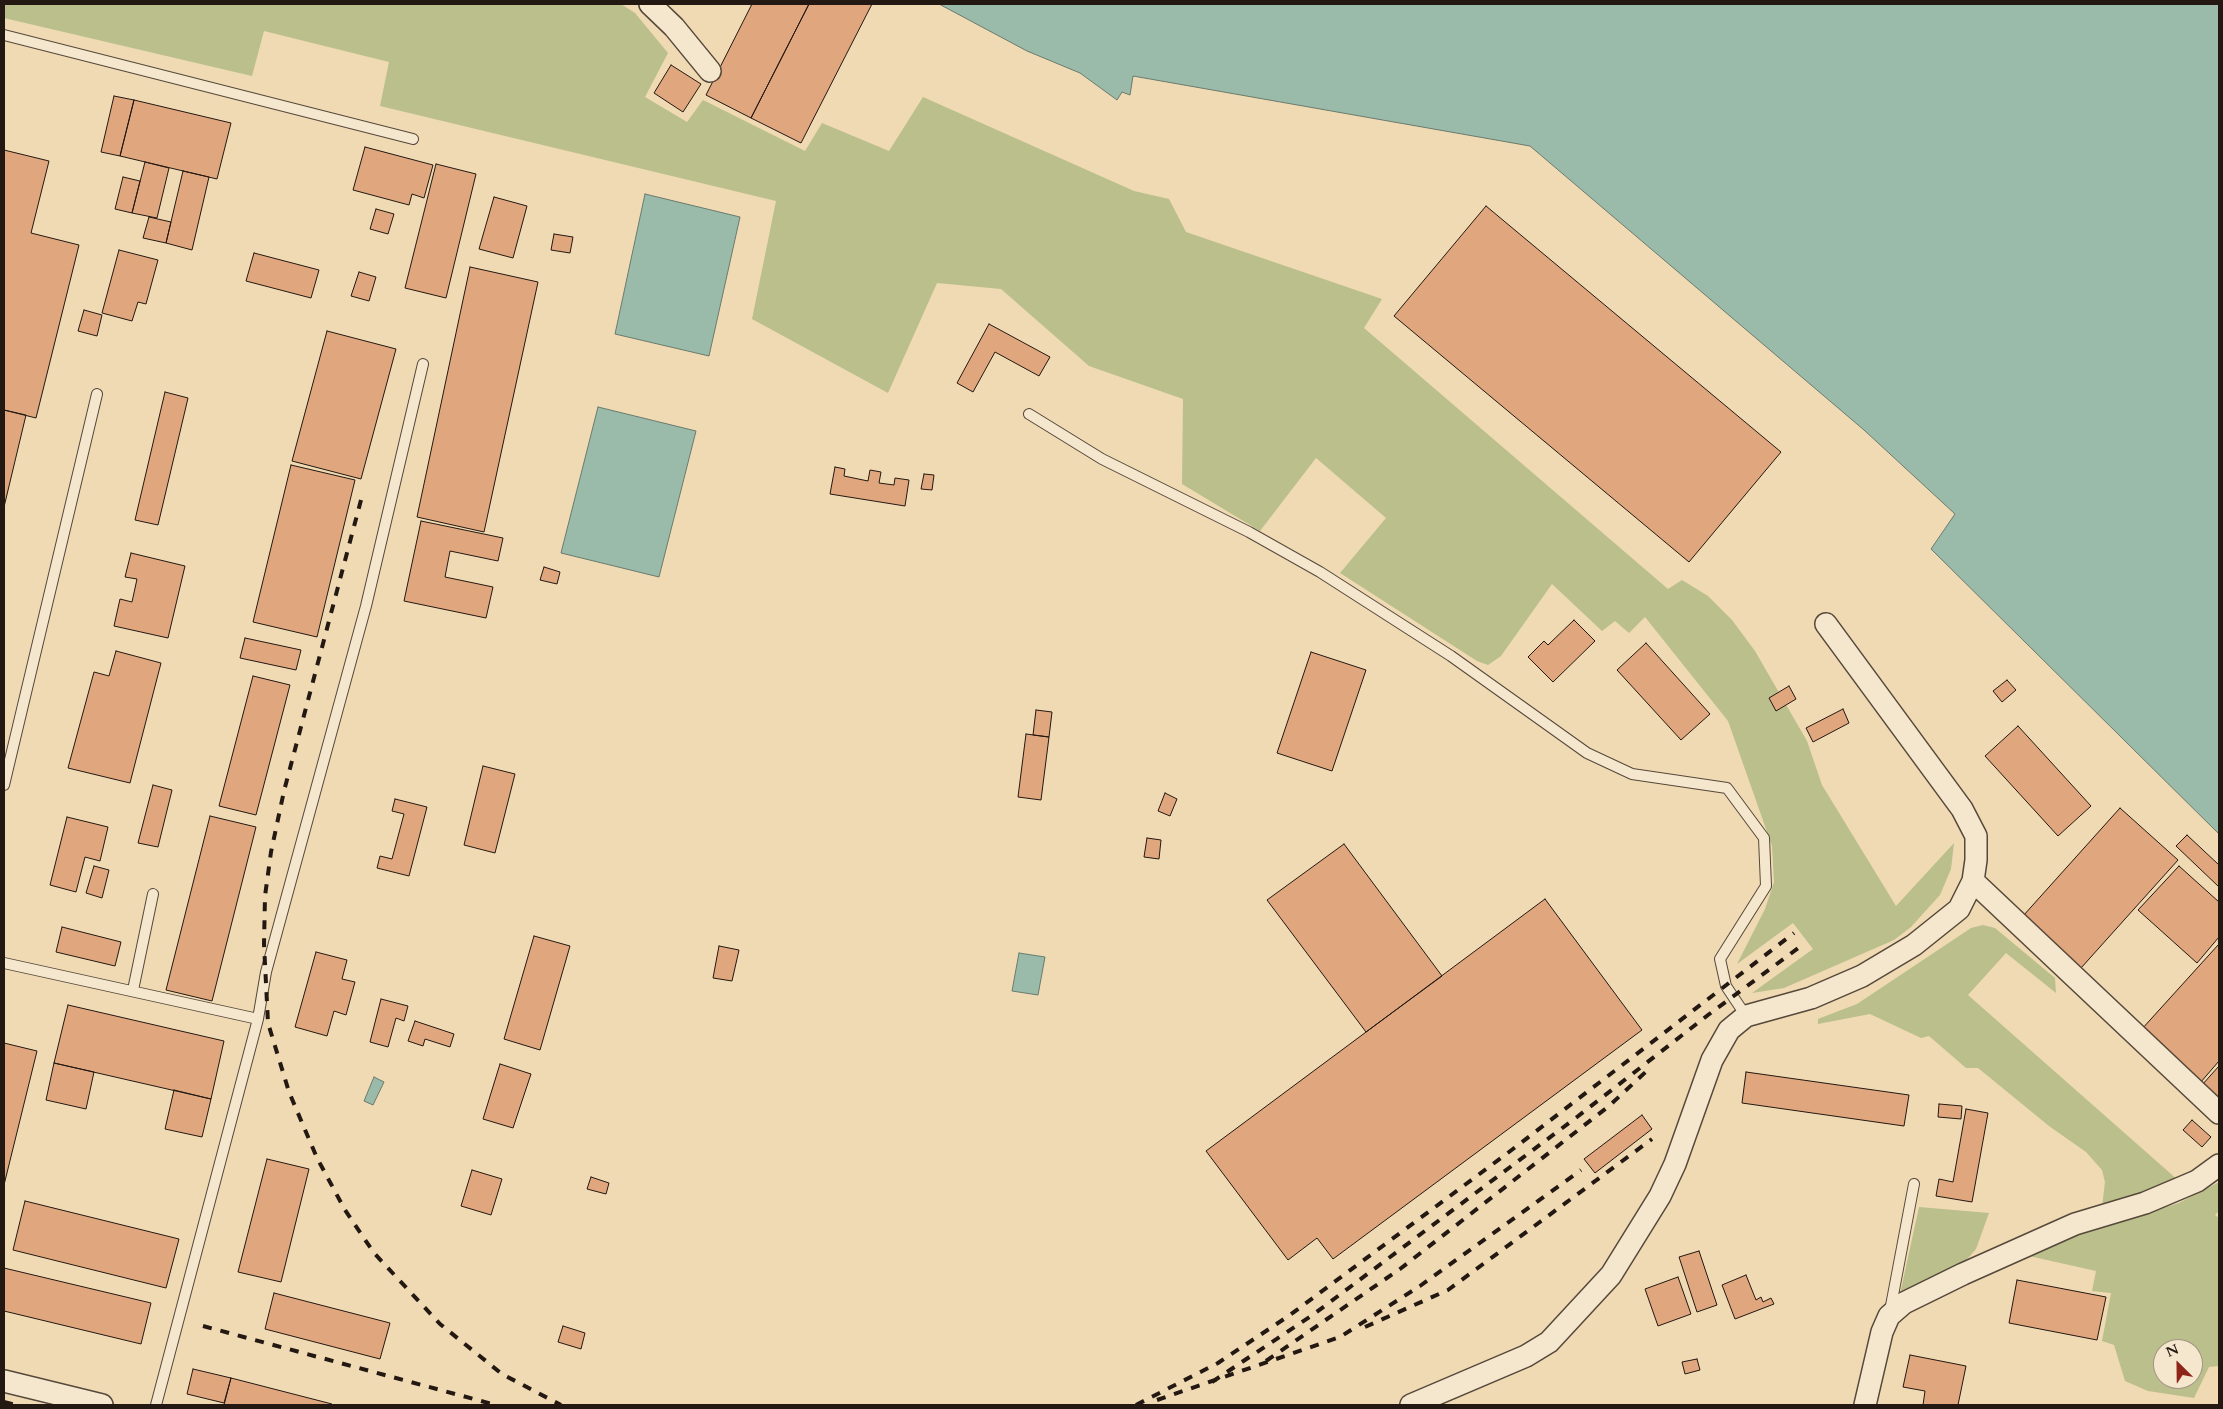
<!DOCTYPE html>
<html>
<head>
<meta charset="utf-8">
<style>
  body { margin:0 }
  #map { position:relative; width:2223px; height:1409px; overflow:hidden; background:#efdab3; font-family:Cardo,serif }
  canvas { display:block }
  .frame { position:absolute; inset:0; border:5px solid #231812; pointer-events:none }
  .north { position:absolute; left:2153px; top:1339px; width:50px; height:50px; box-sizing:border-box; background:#f5e7ce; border:1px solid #a19483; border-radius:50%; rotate:337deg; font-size:14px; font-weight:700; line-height:20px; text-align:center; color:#231812 }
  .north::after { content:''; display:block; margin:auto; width:18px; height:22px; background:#8f2418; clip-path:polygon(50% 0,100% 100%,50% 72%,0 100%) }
</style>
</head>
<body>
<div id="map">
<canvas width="2223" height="1409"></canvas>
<div class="frame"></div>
<div class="north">N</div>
</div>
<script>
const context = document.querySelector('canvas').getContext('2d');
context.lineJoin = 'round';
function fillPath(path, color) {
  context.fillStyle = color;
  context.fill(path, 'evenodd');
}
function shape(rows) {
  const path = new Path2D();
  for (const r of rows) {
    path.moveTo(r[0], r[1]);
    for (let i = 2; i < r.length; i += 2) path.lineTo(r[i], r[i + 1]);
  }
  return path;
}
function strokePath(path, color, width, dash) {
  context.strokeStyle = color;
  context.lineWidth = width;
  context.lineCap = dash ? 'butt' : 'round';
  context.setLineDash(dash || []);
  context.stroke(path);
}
fillPath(shape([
  [4,4,621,4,635,13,668,53,645,97,687,122,703,100,805,151,822,123,889,151,923,97,1134,191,1169,199,1186,232,1382,299,1364,328,1668,589,1682,580,1708,596,1732,620,1755,651,1807,741,1822,785,1896,906,1954,843,1951,869,1940,895,1911,927,1894,940,1784,988,1752,993,1813,949,1793,923,1737,964,1765,909,1774,882,1772,846,1728,721,1645,617,1629,633,1615,621,1602,631,1552,584,1501,656,1488,665,1477,661,1340,573,1386,518,1316,458,1260,531,1182,484,1183,399,1089,366,1001,289,937,283,888,393,752,319,776,201,380,106,389,62,264,31,252,76,4,18],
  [1983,925,1995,928,2055,978,2056,993,2006,953,1968,995,2179,1181,2102,1207,2105,1182,2102,1170,2086,1152,2049,1126,1978,1068,1966,1068,1929,1036,1921,1038,1870,1014,1818,1024,1818,1019,1857,1004,1971,928],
  [2219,1182,2219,1211,2215,1215,2219,1218,2219,1366,2209,1367,2194,1398,2148,1391,2125,1381,2114,1345,2102,1341,2111,1293,2092,1291,2096,1271,2029,1256,2077,1235,2179,1203],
  [2163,1349,2193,1349,2193,1379,2163,1379],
  [1919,1207,1989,1213,1976,1249,1962,1265,1900,1294]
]), '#babf8c');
const water = shape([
  [939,4,2219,4,2219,834,1931,549,1955,514,1864,430,1530,146,1133,76,1130,95,1122,92,1117,100,1080,73,1027,51,939,4],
  [645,194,740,217,709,356,615,334,645,194],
  [598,407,696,431,659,577,561,553,598,407],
  [1019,953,1045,957,1038,995,1012,991,1019,953],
  [374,1077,384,1082,373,1105,364,1101,374,1077]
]);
fillPath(water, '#9abba9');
strokePath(water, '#6a7a6d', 1);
const building = shape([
  [752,4,809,4,751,118,706,95,752,4],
  [809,4,872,4,801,143,751,118,809,4],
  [671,65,701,84,683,112,654,93,671,65],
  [114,96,134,100,120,156,101,152,114,96],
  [134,100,231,123,217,179,120,156,134,100],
  [365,147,433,165,424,198,412,194,409,205,353,190,365,147],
  [4,150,49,161,31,233,79,245,36,418,4,410,4,150],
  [145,162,169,168,157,218,132,213,145,162],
  [436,164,476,174,446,298,405,288,436,164],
  [183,171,209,177,192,250,166,243,183,171],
  [123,177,140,181,132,213,115,209,123,177],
  [494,197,527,206,513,258,479,249,494,197],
  [1486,206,1781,452,1689,562,1394,316,1486,206],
  [376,209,394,214,388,234,370,229,376,209],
  [149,217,171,222,166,243,143,238,149,217],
  [554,234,573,237,570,253,551,250,554,234],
  [119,250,158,260,146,304,138,302,132,321,102,313,119,250],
  [254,253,319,270,311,298,246,281,254,253],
  [470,267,538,282,484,532,417,517,470,267],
  [359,272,376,277,369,301,351,296,359,272],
  [84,310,102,315,97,336,78,331,84,310],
  [989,324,1050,357,1039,376,995,352,973,392,957,383,989,324],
  [327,331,396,349,361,479,292,461,327,331],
  [165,392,188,398,158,525,135,520,165,392],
  [4,410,26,415,4,507,4,410],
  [291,465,355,480,317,637,253,622,291,465],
  [835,467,845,469,844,476,868,481,870,470,881,472,879,483,894,485,895,478,909,480,905,506,830,494,835,467],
  [924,474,934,475,932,490,921,489,924,474],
  [421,521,503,538,498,561,450,551,445,577,493,587,486,618,404,601,421,521],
  [131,553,185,566,168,638,114,626,120,599,132,602,137,579,125,577,131,553],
  [544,567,560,572,557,584,540,580,544,567],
  [1574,620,1595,641,1553,682,1528,657,1544,641,1548,645,1574,620],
  [245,638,301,650,296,670,240,658,245,638],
  [1646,643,1710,714,1681,740,1617,670,1646,643],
  [116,651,161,663,130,783,68,768,94,672,109,676,116,651],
  [1311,652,1366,670,1332,771,1277,753,1311,652],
  [253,676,290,685,256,815,219,806,253,676],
  [2007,680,2016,690,2002,702,1993,691,2007,680],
  [1789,686,1796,699,1776,711,1769,698,1789,686],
  [1843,709,1849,723,1813,742,1806,728,1843,709],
  [1036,710,1052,712,1049,737,1033,735,1036,710],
  [2018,726,2091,806,2058,836,1985,756,2018,726],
  [1026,734,1049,737,1041,800,1018,797,1026,734],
  [483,766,515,774,495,853,464,845,483,766],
  [153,785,172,790,158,847,138,843,153,785],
  [1165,793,1177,799,1170,816,1158,811,1165,793],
  [395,799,427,807,409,876,377,868,380,856,392,859,404,814,392,811,395,799],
  [2120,808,2178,860,2081,968,2023,916,2120,808],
  [210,816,256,827,212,1001,166,990,210,816],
  [67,817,108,827,100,861,85,857,76,892,50,885,67,817],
  [2187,835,2219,865,2219,887,2176,846,2187,835],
  [1147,838,1161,840,1159,859,1144,857,1147,838],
  [1344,844,1442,976,1366,1032,1267,900,1344,844],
  [94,866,109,870,102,898,86,893,94,866],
  [2179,866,2219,902,2219,937,2197,963,2138,910,2179,866],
  [1545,899,1642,1030,1333,1259,1317,1238,1288,1260,1206,1151,1545,899],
  [62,927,121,942,115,966,56,952,62,927],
  [534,936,570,946,540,1050,504,1039,534,936],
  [2219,944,2219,1061,2200,1083,2141,1030,2219,944],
  [719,946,739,950,732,981,713,978,719,946],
  [316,952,347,960,342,979,355,982,346,1015,334,1011,327,1036,295,1027,316,952],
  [381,999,408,1006,404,1021,396,1018,388,1047,370,1042,381,999],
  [68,1005,224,1041,211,1099,54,1063,68,1005],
  [415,1021,454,1034,450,1047,425,1039,423,1046,408,1041,415,1021],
  [4,1043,37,1051,4,1185,4,1043],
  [54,1063,94,1072,86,1109,46,1100,54,1063],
  [500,1064,531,1074,513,1128,483,1119,500,1064],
  [2219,1066,2219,1101,2202,1085,2219,1066],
  [1746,1072,1909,1095,1904,1126,1742,1103,1746,1072],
  [174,1090,211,1099,202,1137,165,1129,174,1090],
  [1939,1104,1962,1106,1961,1119,1938,1117,1939,1104],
  [1966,1109,1988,1113,1972,1202,1936,1196,1939,1179,1953,1182,1966,1109],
  [1642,1115,1652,1129,1595,1173,1584,1159,1642,1115],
  [2192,1120,2211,1137,2202,1147,2183,1130,2192,1120],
  [267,1159,309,1169,281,1282,238,1272,267,1159],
  [472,1170,502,1179,491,1215,461,1206,472,1170],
  [591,1177,609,1183,606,1194,587,1189,591,1177],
  [25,1201,179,1239,166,1288,13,1250,25,1201],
  [1699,1251,1717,1305,1697,1312,1679,1257,1699,1251],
  [4,1268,151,1303,141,1344,4,1311,4,1268],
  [1746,1275,1756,1300,1761,1297,1763,1302,1771,1298,1774,1304,1735,1319,1722,1285,1746,1275],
  [1678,1277,1691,1314,1658,1326,1645,1289,1678,1277],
  [2017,1280,2106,1297,2097,1340,2009,1323,2017,1280],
  [274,1293,390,1323,380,1359,265,1329,274,1293],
  [563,1326,585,1333,581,1349,558,1342,563,1326],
  [1910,1355,1966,1366,1958,1405,1923,1405,1925,1391,1903,1387,1910,1355],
  [1697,1359,1700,1370,1685,1374,1682,1362,1697,1359],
  [193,1369,231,1378,224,1403,187,1394,193,1369],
  [231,1378,332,1404,332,1405,224,1405,231,1378]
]);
fillPath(building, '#e0a67d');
strokePath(building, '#231812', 1);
const service = shape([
  [4,35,413,139],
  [1029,414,1102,459,1249,532,1320,572,1451,656,1587,753,1632,774,1727,788,1764,838,1766,886,1720,959,1726,986,1746,1016],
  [4,785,97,394],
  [4,963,258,1019,266,972,366,606,423,364],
  [133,990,153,894],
  [1890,1311,1914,1184],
  [156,1405,258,1019]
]);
const minor = shape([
  [650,4,674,27,710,71],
  [1973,881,2219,1113],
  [4,1381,102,1405],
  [1411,1405,1526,1356,1549,1342,1611,1275,1660,1196,1675,1164,1712,1060,1729,1030,1746,1016,1811,998,1862,976,1914,945,1959,909,1973,881,1976,860,1976,836,1962,809,1826,624],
  [1865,1405,1882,1332,1889,1316,1904,1303,1963,1274,2075,1224,2145,1203,2197,1181,2219,1165]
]);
strokePath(service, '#56483a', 12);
strokePath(minor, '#56483a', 24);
strokePath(service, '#f5e7ce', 10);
strokePath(minor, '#f5e7ce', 21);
strokePath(shape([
  [361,500,284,791,271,852,265,896,264,944,268,1023,289,1092,317,1158,345,1210,374,1253,440,1324,502,1374,561,1405],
  [203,1326,496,1405],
  [1365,1327,1448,1290,1652,1139],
  [1266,1361,1400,1269,1609,1106,1651,1067],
  [1212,1382,1314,1314,1577,1117,1708,1015,1801,946],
  [1157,1400,1340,1337,1420,1286,1581,1170],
  [4,1402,16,1405],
  [1136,1405,1218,1363,1290,1315,1509,1152,1794,933]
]), '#231812', 4, [9, 9]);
</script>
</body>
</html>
